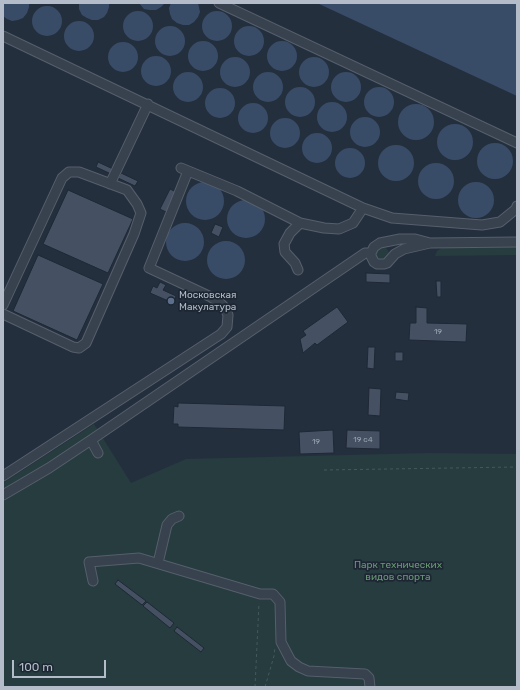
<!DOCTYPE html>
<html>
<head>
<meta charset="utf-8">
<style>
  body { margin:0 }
  #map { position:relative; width:520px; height:690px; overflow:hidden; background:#242f3e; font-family:Rubik,sans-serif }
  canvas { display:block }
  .frame { position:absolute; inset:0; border:4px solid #b4bcc9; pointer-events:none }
  .scale { position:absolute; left:12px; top:660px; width:94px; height:18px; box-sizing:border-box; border:2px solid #b4bcc9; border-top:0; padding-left:5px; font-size:12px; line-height:14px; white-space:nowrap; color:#b4bcc9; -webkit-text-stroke:3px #1d2633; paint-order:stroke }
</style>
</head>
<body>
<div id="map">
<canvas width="520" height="690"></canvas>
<div class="frame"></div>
<div class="scale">100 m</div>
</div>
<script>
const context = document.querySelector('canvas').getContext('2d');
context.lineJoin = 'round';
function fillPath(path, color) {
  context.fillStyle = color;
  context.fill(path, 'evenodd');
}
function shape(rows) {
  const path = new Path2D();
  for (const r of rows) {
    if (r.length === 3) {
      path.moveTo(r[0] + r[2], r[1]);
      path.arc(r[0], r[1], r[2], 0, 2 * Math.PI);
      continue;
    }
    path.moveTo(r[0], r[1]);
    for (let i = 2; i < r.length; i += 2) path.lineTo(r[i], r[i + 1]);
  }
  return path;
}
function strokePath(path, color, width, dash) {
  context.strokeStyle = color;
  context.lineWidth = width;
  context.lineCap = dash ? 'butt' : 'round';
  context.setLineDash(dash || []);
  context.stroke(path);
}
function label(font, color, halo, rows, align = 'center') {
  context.font = font + ' Rubik,sans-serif';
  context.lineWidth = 3.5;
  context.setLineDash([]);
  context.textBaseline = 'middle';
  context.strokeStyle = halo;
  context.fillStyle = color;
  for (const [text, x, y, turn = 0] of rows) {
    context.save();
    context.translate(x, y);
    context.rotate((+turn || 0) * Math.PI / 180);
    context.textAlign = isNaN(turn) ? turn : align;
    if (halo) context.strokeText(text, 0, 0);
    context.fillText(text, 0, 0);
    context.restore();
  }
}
fillPath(shape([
  [517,246,517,255,435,256,437,251,443,247],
  [382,254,7],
  [94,424,131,483,186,459,428,453,517,454,517,687,3,687,3,483]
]), '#263c3f');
fillPath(shape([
  [3,3,29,3,29,7,27,13,23,18,18,20,12,21,7,19,3,16],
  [79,3,109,3,109,7,107,13,104,17,98,20,92,20,87,18,82,15,79,9],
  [139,3,165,3,161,7,156,10,150,10,144,9],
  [171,3,198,3,200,12,198,17,194,22,189,25,183,25,177,23,172,19,170,14,169,8],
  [317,3,517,3,517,96],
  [47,21,15],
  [217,26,15],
  [138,26,15],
  [79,36,15],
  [170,41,15],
  [249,41,15],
  [203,56,15],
  [282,56,15],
  [123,57,15],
  [156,71,15],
  [235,72,15],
  [314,72,15],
  [188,87,15],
  [346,87,15],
  [268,87,15],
  [300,102,15],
  [379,102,15],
  [220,103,15],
  [332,117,15],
  [253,118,15],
  [416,122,18],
  [365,132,15],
  [285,133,15],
  [455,142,18],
  [317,148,15],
  [495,161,18],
  [396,163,18],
  [350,163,15],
  [436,181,18],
  [476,200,18],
  [205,201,19],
  [246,219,19],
  [185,242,19],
  [226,260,19]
]), '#394c67');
const building = shape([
  [98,162,113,169,111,174,96,167,98,162],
  [121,173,138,181,135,186,118,178,121,173],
  [170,189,178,193,168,213,160,209,170,189],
  [68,190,133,219,108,273,43,244,68,190],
  [215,224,223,227,219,237,211,233,215,224],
  [38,255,103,284,77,340,13,311,38,255],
  [366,273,390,274,390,283,366,282,366,273],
  [436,281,441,281,441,297,437,297,436,281],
  [160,282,166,285,163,290,176,296,173,303,150,293,153,286,157,288,160,282],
  [337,307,348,322,317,345,315,343,303,353,300,339,306,335,303,331,337,307],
  [416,307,427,308,427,323,467,324,466,342,409,340,410,323,416,323,416,307],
  [368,347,375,347,374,369,367,368,368,347],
  [395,352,403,352,403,361,395,361,395,352],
  [369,388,381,389,380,416,368,415,369,388],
  [396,392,409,393,408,401,395,399,396,392],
  [178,403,285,406,284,430,178,427,178,424,173,424,174,406,178,407,178,403],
  [333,430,334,453,300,454,299,432,333,430],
  [347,430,380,431,380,449,346,448,347,430],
  [118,580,146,601,142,605,115,584,118,580],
  [147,602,174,623,170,628,143,606,147,602],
  [177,627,204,648,201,652,174,631,177,627]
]);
fillPath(building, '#455162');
strokePath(building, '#1f2835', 1);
const minor = shape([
  [219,3,517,143],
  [3,36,363,208,392,218,482,225,500,222,516,209,517,206],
  [181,168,237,191,300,223,324,228,339,229,353,223,363,208],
  [110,184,148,104],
  [430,243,415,239,400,239,380,243,374,247,371,253,371,256,374,262,377,264,384,264,387,263,395,254,404,249,430,243,517,242],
  [298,270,295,263,285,252,284,244,290,233,300,223],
  [3,305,62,178,69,172,79,172,127,190,137,204,141,213,134,234,86,343,79,348,73,347,3,314],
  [91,440,98,453],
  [3,476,221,334,227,327,228,315,225,308,219,302,211,297,149,268,188,171],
  [3,495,49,468,91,440,365,253,371,253],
  [158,563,167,525,172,519,179,516],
  [93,581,89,562,139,558,260,594,273,594,280,602,281,642,291,661,299,667,308,671,365,674,369,678,370,687]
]);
strokePath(minor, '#565f6c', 11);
strokePath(shape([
  [324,470,517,467],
  [255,687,259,603],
  [265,687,274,656,275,647]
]), '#44595c', 1, [3, 3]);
strokePath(minor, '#38414e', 9);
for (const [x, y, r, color] of [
  [171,301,4,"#5c6f8a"]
]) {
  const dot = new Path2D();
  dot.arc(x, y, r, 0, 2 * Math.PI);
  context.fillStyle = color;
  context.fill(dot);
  strokePath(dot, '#1d2633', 1.5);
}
label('8px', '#98a1af', null, [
  ["19",438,332],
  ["19 с4",363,440],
  ["19",316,442]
]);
label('10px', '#b4bcc9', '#1d2633', [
  ["Московская",179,295],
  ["Макулатура",179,307]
], 'left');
label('10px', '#6b9a76', '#1d2633', [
  ["Парк технических",398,565],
  ["видов спорта",398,577]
]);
</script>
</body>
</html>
